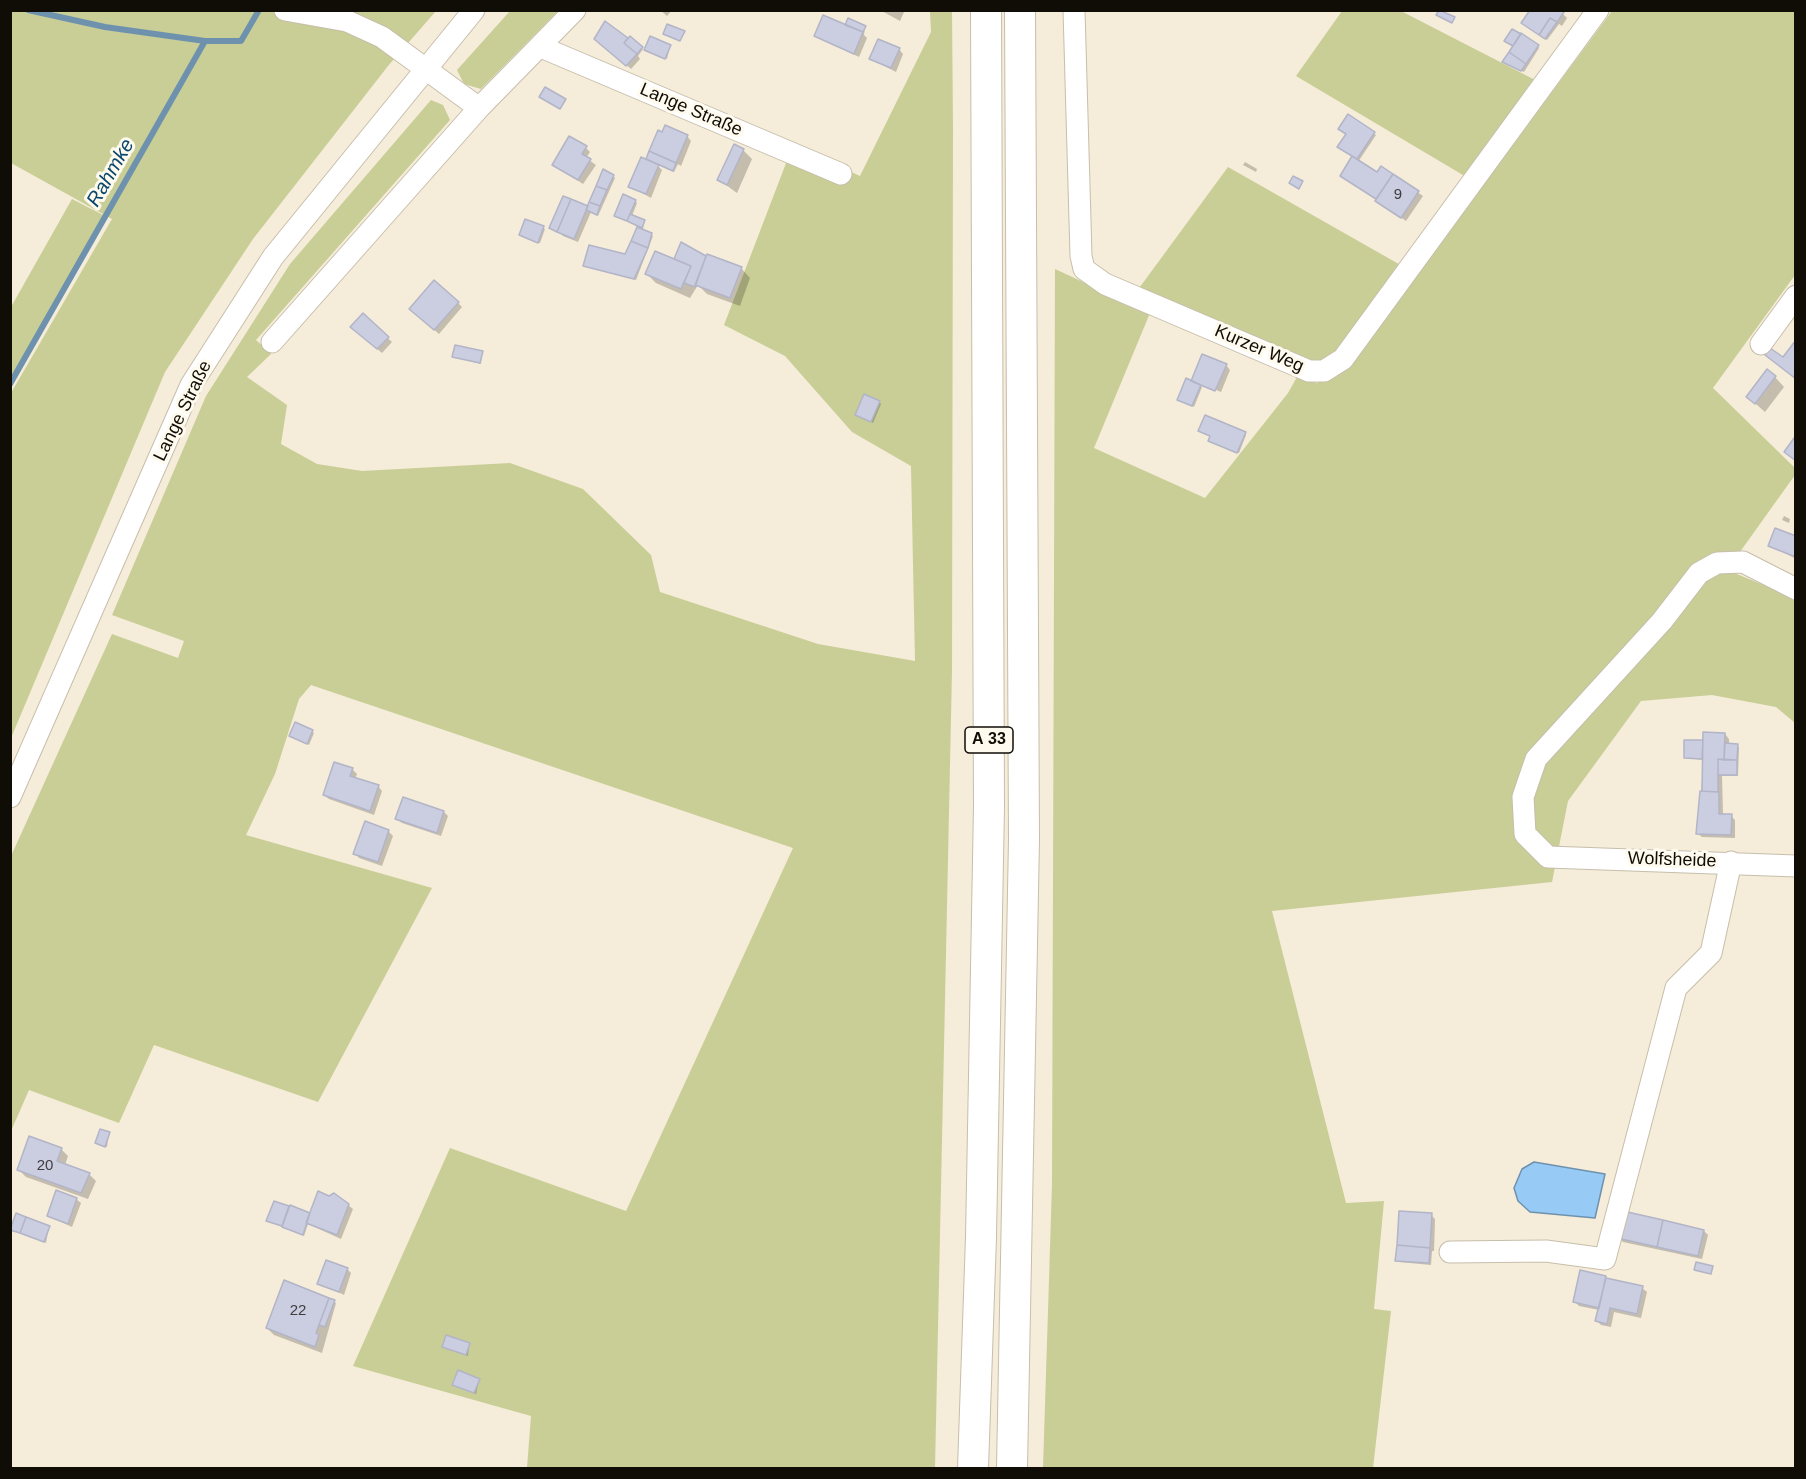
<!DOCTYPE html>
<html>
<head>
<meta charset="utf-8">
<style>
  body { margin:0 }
  #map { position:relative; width:1806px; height:1479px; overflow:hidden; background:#f5ecd9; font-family:Helvetica,sans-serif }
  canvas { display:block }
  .frame { position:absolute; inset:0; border:12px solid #100d07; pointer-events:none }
</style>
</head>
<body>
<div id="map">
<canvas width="1806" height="1479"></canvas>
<div class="frame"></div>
</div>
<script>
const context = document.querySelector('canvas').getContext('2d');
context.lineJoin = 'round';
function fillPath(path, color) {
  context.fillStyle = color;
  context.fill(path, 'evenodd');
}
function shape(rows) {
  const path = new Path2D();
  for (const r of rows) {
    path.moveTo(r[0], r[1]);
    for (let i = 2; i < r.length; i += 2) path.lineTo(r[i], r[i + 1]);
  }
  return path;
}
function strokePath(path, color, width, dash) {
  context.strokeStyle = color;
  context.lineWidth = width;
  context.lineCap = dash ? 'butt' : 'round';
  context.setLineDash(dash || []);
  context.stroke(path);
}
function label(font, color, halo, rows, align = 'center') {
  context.font = font + ' Helvetica,sans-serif';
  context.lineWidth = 6;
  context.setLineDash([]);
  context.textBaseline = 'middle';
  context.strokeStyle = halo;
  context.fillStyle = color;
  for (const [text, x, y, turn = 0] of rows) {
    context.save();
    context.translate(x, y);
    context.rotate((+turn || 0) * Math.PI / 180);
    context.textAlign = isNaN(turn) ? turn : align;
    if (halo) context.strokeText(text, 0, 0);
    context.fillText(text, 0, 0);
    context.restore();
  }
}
fillPath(shape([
  [1399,10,1539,82,1468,178,1296,76,1342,11],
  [11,11,436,11,388,66,253,239,165,372,11,738,11,393,112,219,11,163],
  [510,11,558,11,481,89,464,84,457,70],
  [930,11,952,11,953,127,952,671,935,1468,527,1468,531,1416,353,1366,450,1148,626,1211,793,848,311,685,299,699,275,774,246,835,432,888,318,1102,154,1045,119,1123,29,1090,11,1131,11,856,112,634,178,658,184,641,112,615,206,396,290,264,431,100,443,105,450,120,256,340,271,354,247,377,287,405,281,444,317,464,362,471,510,463,583,489,651,555,660,592,818,644,915,661,911,466,852,432,785,356,724,325,793,145,860,176,931,32],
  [1612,11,1795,11,1795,275,1713,388,1795,468,1795,475,1727,570,1795,598,1795,723,1776,707,1712,695,1641,701,1568,801,1552,882,1272,911,1346,1203,1384,1201,1374,1309,1391,1311,1373,1468,1043,1468,1052,1185,1055,269,1150,313,1094,448,1205,498,1288,393,1297,377,1317,383,1347,369],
  [1228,167,1404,267,1343,348,1326,362,1312,364,1137,291],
  [72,199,105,216,11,380,11,307]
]), '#c8ce95');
const water = shape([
  [1534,1162,1605,1174,1595,1218,1530,1212,1518,1201,1514,1188,1522,1169,1534,1162]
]);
fillPath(water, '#97cbf5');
strokePath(water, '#6e92ae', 1.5);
fillPath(shape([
  [660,10,672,10,667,16],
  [880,10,905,10,900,21],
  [1532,10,1565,10,1563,14,1567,18,1562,26,1559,24,1547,40,1528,27],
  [606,23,643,49,638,56,640,59,631,69,600,43],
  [865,27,864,35,867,38,859,57,816,36],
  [670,46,667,59,648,51],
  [1538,46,1539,48,1524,72,1506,63],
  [899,49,903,54,896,72,871,59],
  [1347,134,1374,134,1376,135,1358,162,1377,174,1382,168,1423,196,1406,221,1342,176,1354,157],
  [687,136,691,141,681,166,678,164,674,172,656,164,662,170,651,198,630,186,652,163,647,159],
  [586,148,590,152,586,158,596,165,583,184,554,165],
  [743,150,752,159,737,193,719,180],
  [1245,162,1257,169,1256,172,1243,165],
  [613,176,615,178,598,216,591,212,578,242,563,236,561,233,588,208],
  [635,201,637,203,632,216,644,221,643,231,653,236,636,280,587,267,585,265,626,256,639,226,616,216],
  [526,220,545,229,540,243,522,236],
  [682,244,707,258,741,268,750,278,740,306,707,294,698,285,690,298,656,283,647,274,675,261],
  [458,303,462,307,439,334,415,313],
  [363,315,392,342,382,353,357,332],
  [482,352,481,364,454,357],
  [1226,365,1230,370,1221,392,1193,380],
  [1775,377,1784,387,1765,412,1748,397],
  [1187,380,1202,387,1194,407,1181,401],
  [879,402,881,404,873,423,857,415],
  [1200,431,1245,433,1246,435,1239,453,1212,442,1211,437],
  [1784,516,1790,519,1789,523,1782,520],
  [1796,538,1796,559,1770,545],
  [296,724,314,733,309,745,291,736],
  [1725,734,1729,739,1729,745,1739,747,1738,776,1722,776,1723,815,1731,816,1735,820,1735,838,1702,837,1697,833,1704,760,1685,758,1702,742],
  [352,769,357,774,355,779,378,786,382,791,374,815,329,799,324,795],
  [444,812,448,816,441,836,402,823,397,819],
  [388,831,393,836,382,866,359,858,355,853],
  [109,1133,107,1147,97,1143],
  [61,1149,68,1156,65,1165,89,1174,96,1181,88,1199,26,1177,19,1170],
  [76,1199,81,1203,72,1227,49,1216],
  [275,1202,310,1216,348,1205,353,1209,341,1239,308,1224,304,1236,270,1222],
  [1431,1215,1435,1219,1434,1251,1432,1251,1431,1265,1399,1262,1397,1260],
  [49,1227,46,1243,14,1231],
  [1704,1231,1708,1235,1702,1259,1623,1242,1618,1238],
  [347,1269,351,1273,344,1295,319,1283],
  [1581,1272,1642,1288,1647,1292,1641,1318,1614,1312,1611,1327,1601,1325,1597,1321,1599,1310,1579,1306,1575,1302],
  [284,1282,336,1303,322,1353,274,1335,267,1328],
  [469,1344,468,1356,444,1346],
  [479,1380,476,1394,456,1386]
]), '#0003');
strokePath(shape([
  [28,10,105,27,205,41],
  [10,384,205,41,241,41,259,10]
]), '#6e92ae', 6);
const building = shape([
  [1439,10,1455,17,1452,23,1436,15,1439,10],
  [1530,10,1562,10,1564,12,1557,22,1550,18,1539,35,1521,23,1530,10],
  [823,15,863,32,854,54,814,36,823,15],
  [848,18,866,26,863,32,845,25,848,18],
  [1550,18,1557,22,1545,39,1539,35,1550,18],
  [605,21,628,38,624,43,637,54,626,66,594,39,605,21],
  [667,24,685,31,680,41,663,34,667,24],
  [1512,29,1521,34,1513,46,1504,41,1512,29],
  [1521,33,1539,45,1526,64,1509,52,1521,33],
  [630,36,643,47,637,54,624,43,630,36],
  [650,36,671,45,665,59,644,50,650,36],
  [878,39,900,48,891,68,869,59,878,39],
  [1509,52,1526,64,1521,71,1502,62,1509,52],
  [545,87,566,99,560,109,539,97,545,87],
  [1348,114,1375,132,1357,159,1337,147,1346,134,1338,129,1348,114],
  [665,125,688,135,676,163,649,151,658,130,662,132,665,125],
  [569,136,587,146,582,154,591,159,578,180,552,165,569,136],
  [734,144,744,149,727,185,717,180,734,144],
  [649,151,676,163,673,171,646,159,649,151],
  [1352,156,1377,172,1381,166,1393,174,1376,199,1340,176,1352,156],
  [641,157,659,165,646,194,628,187,641,157],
  [603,169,614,175,607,190,596,186,603,169],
  [1393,174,1419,191,1401,218,1375,201,1393,174],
  [1293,176,1303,181,1299,189,1289,183,1293,176],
  [596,186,607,190,600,206,589,202,596,186],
  [623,194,636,200,627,221,614,216,623,194],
  [563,196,571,199,557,232,549,228,563,196],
  [571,199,588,206,574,239,557,232,571,199],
  [589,202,600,206,597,215,586,210,589,202],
  [630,214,645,220,642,228,627,221,630,214],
  [525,219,544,226,538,243,519,235,525,219],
  [637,227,652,233,648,248,631,241,637,227],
  [631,241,648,248,634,279,583,266,589,245,625,254,631,241],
  [681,242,706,256,695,287,684,283,691,266,674,259,681,242],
  [655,251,691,266,681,289,645,274,655,251],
  [707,254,742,267,730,298,695,285,707,254],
  [434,280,459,302,434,330,409,309,434,280],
  [363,313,389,337,377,349,350,327,363,313],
  [1796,340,1796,379,1765,355,1770,348,1783,357,1796,340],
  [455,345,483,351,480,363,452,357,455,345],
  [1202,354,1227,364,1215,391,1191,381,1202,354],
  [1767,369,1776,376,1755,404,1746,397,1767,369],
  [1186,378,1201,385,1192,406,1177,400,1186,378],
  [864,394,880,401,871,422,855,415,864,394],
  [1205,415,1246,432,1237,453,1208,441,1210,436,1198,431,1205,415],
  [1794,438,1796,439,1796,461,1784,452,1794,438],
  [1775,528,1796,536,1796,557,1768,546,1775,528],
  [295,722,313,730,307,744,289,736,295,722],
  [1703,732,1725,733,1724,760,1718,759,1718,792,1702,791,1703,732],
  [1684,740,1703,740,1702,759,1684,758,1684,740],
  [1725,743,1738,744,1737,760,1724,760,1725,743],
  [1718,759,1737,760,1737,775,1718,775,1718,759],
  [334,762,353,768,350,776,379,785,370,811,323,795,334,762],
  [1700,791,1719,792,1719,814,1732,814,1731,835,1696,834,1700,791],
  [403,797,444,811,437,833,395,819,403,797],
  [365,821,389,830,378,862,353,854,365,821],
  [100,1129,110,1132,105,1147,95,1143,100,1129],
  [29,1136,62,1148,57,1161,90,1173,81,1193,17,1170,29,1136],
  [56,1190,77,1198,68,1224,47,1216,56,1190],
  [318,1191,329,1196,334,1193,349,1204,337,1235,306,1223,318,1191],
  [274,1201,289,1206,282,1226,266,1221,274,1201],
  [290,1205,310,1213,303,1235,282,1227,290,1205],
  [1399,1211,1432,1213,1430,1248,1397,1245,1399,1211],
  [1623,1211,1663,1220,1657,1247,1617,1238,1623,1211],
  [16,1213,26,1217,20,1233,10,1230,16,1213],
  [26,1217,50,1226,44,1242,20,1233,26,1217],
  [1663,1220,1704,1230,1698,1256,1657,1247,1663,1220],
  [1397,1245,1430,1248,1429,1263,1395,1261,1397,1245],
  [326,1260,348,1268,339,1292,317,1284,326,1260],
  [1696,1262,1713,1266,1711,1274,1694,1270,1696,1262],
  [1580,1270,1606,1276,1599,1308,1573,1302,1580,1270],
  [1606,1278,1643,1286,1637,1314,1610,1308,1607,1324,1595,1321,1606,1278],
  [284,1280,329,1298,316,1333,319,1335,315,1347,266,1328,284,1280],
  [329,1298,335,1300,325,1327,319,1325,329,1298],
  [446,1335,470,1343,466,1355,442,1347,446,1335],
  [458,1370,480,1379,474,1393,452,1385,458,1370]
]);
fillPath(building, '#cbcde1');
strokePath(building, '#b2b4c7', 1.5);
const minor = shape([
  [285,10,347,21,382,37,479,108,575,10],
  [1074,10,1081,256,1084,269,1105,284,1309,371,1324,371,1343,359,1598,10],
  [541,47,841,174],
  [272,342,479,108],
  [1761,344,1796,296],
  [1796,589,1743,562,1717,563,1699,573,1662,621,1536,759,1523,797,1525,834,1548,857,1796,866],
  [10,797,191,385,273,257,474,10],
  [1450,1252,1546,1251,1605,1259,1676,988,1711,953,1731,862]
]);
const highway = shape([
  [973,1468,981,1237,989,807,986,10],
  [1012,1468,1024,839,1020,10]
]);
strokePath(minor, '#c7beab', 23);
strokePath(highway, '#c7beab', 32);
strokePath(minor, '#fff', 21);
strokePath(highway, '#fff', 30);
label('15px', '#3f3d3e', null, [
  ["9",1398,195],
  ["20",45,1166],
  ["22",298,1311]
]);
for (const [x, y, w] of [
  [989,740,48]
]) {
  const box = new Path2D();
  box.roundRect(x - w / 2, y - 13, w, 26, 4.5);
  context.fillStyle = '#fffaee';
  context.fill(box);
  strokePath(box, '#100d07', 1.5);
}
label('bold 16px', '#100d07', null, [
  ["A 33",989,740]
]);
label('18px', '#100d07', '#fffaee', [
  ["Lange Straße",691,110,23],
  ["Kurzer Weg",1259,349,23],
  ["Lange Straße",183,411,-64],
  ["Wolfsheide",1672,860,2]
]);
label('italic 20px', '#08476e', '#fffaee', [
  ["Rahmke",111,173,-60]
]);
</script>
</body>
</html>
